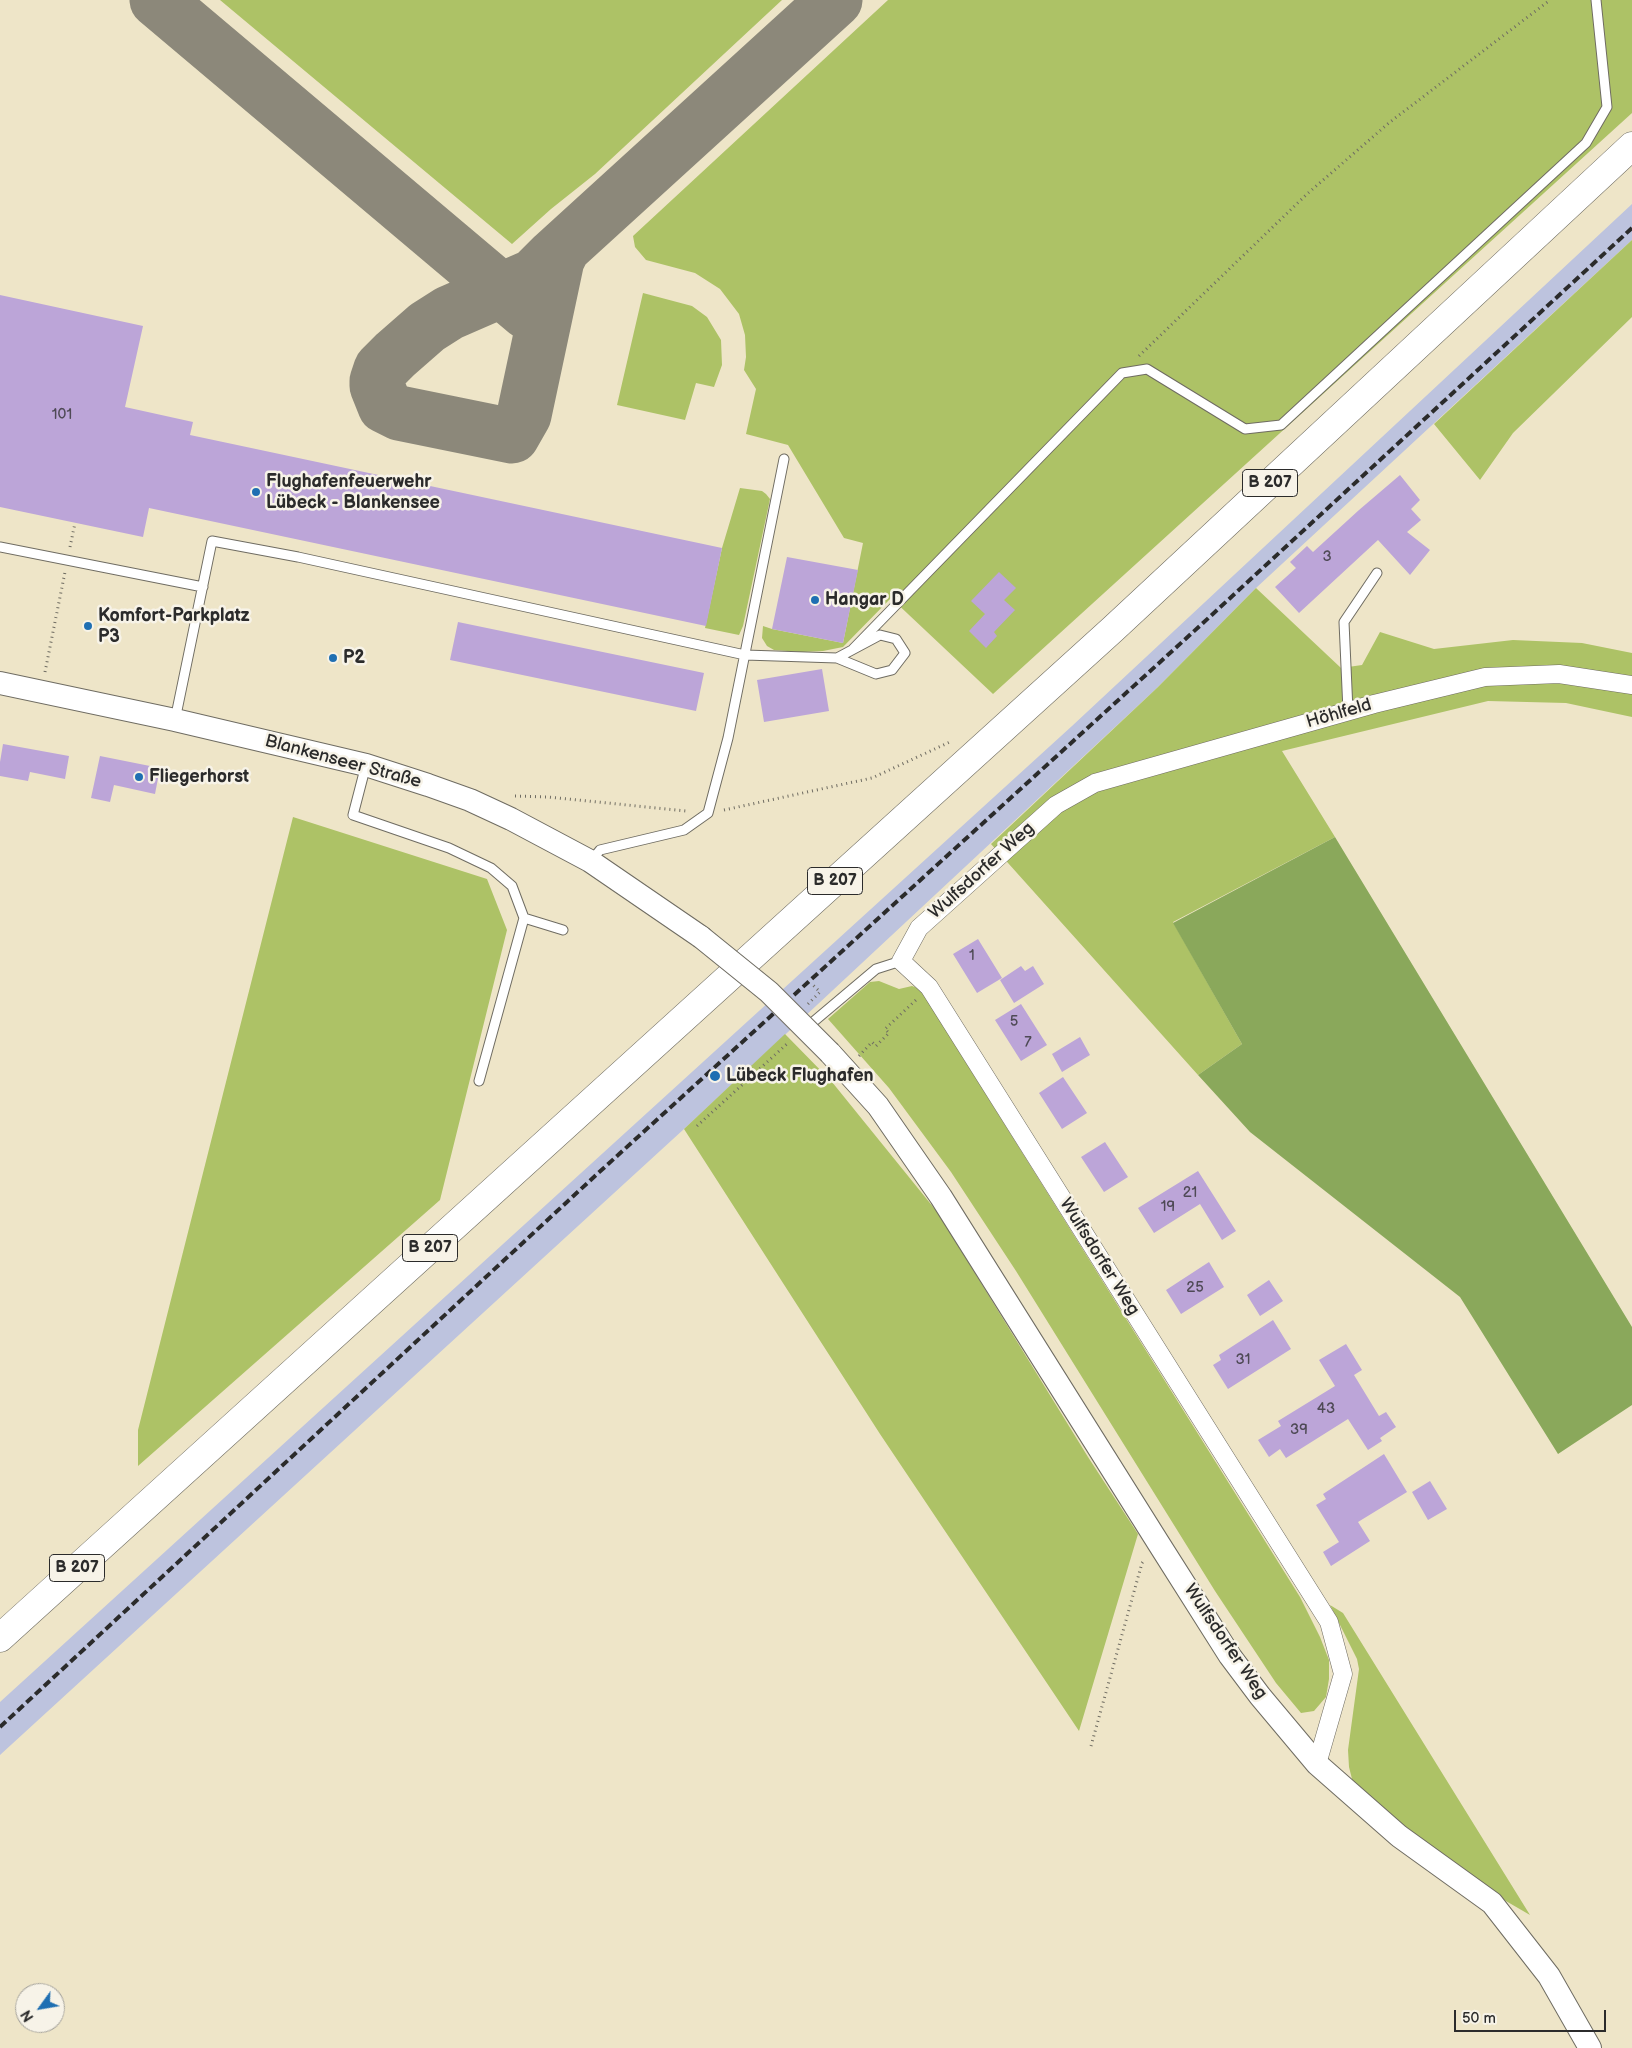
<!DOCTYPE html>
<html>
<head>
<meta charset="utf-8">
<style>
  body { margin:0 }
  #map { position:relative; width:1632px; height:2048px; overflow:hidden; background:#eee5c8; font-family:"Balsamiq Sans",sans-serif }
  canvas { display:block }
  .north { position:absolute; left:15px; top:1983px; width:50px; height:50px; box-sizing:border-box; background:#f7f3e8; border:1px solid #a5a39c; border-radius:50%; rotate:238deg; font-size:14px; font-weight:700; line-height:20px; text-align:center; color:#2b2b2b }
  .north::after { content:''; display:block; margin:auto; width:18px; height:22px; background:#1f6fb2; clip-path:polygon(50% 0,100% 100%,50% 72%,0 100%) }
  .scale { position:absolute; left:1454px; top:2010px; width:152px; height:22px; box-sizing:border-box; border:2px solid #2b2b2b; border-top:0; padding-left:6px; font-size:15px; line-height:18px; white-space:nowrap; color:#2b2b2b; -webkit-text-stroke:4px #f7f3e8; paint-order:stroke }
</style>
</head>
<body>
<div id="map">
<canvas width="1632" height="2048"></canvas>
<div class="north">N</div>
<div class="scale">50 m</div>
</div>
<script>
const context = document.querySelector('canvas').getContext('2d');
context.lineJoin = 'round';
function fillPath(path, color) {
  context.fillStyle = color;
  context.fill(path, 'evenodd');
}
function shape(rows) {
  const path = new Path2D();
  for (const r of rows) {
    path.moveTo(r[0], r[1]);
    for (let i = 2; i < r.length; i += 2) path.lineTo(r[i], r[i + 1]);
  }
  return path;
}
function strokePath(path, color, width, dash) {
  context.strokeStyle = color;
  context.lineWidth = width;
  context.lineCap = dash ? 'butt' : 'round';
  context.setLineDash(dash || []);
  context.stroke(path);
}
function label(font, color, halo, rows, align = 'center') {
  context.font = font + ' "Balsamiq Sans",sans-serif';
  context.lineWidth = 5;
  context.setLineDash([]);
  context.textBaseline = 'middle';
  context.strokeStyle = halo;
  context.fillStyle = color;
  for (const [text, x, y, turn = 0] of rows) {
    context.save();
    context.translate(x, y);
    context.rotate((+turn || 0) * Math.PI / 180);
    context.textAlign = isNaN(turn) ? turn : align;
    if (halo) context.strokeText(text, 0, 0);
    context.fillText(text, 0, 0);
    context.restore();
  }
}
fillPath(shape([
  [1632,204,1632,240,1256,588,1158,687,684,1129,0,1755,0,1702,1072,726]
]), '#bdc3de');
fillPath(shape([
  [220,0,782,0,595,174,551,209,512,244],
  [888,0,1632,0,1632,113,993,694,891,598,843,647,823,651,801,652,774,650,767,646,762,638,763,626,772,629,843,643,863,543,844,538,788,445,746,434,756,389,744,370,746,357,745,335,739,314,720,289,695,273,646,260,635,247,633,236],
  [1632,240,1632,317,1513,433,1480,480,1434,424],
  [643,293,692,306,707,317,721,340,722,365,714,387,696,383,685,420,617,405],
  [740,488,762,491,766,494,770,499,743,626,739,635,705,628,722,548],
  [1256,588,1341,668,1362,665,1380,632,1434,649,1513,640,1582,643,1632,653,1632,717,1566,703,1488,701,1282,751,1335,837,1173,922,1242,1044,1198,1075,991,844,1158,687],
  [293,817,487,879,507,930,440,1200,138,1466,138,1430],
  [879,981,899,989,912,986,920,989,1300,1597,1320,1637,1329,1660,1329,1679,1326,1697,1314,1711,1301,1713,1276,1683,1215,1591,1016,1271,951,1172,889,1088,828,1019,870,982],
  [785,1034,832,1082,938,1213,1088,1457,1138,1534,1079,1731,880,1434,684,1129],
  [1330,1605,1343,1613,1530,1915,1499,1897,1430,1849,1354,1787,1349,1767,1348,1750,1359,1669,1357,1659]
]), '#adc266');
fillPath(shape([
  [1335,837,1632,1327,1632,1405,1558,1454,1460,1297,1250,1132,1198,1075,1242,1044,1173,923]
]), '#8aa85b');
strokePath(shape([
  [157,0,527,312],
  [562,250,557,260,524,415,512,436,399,413,385,406,377,386,377,381,381,369,395,355,427,327,449,313,534,276,554,256,835,0]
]), '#8c887a', 55);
fillPath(shape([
  [0,295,143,326,125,407,193,422,190,435,722,548,706,626,149,508,143,537,0,507],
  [1400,475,1420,500,1411,509,1421,520,1407,532,1430,550,1410,575,1378,540,1299,613,1275,587,1296,568,1290,562,1307,546,1313,552,1359,510],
  [787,557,858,570,843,643,772,629],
  [999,572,1016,588,1004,600,1015,610,994,632,997,636,986,648,969,631,985,614,971,601],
  [458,622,704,673,696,711,450,660],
  [822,669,829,711,764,722,757,680],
  [3,744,69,756,65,779,30,772,28,781,0,776,0,762],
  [100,756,160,768,155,794,114,785,110,802,91,798],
  [978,939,1002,978,977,993,953,954],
  [1021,966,1025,971,1033,966,1044,984,1014,1003,1000,980],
  [1021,1004,1047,1045,1021,1061,995,1020],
  [1080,1037,1090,1055,1062,1072,1052,1054],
  [1063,1077,1087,1113,1062,1129,1039,1093],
  [1105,1142,1128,1177,1104,1192,1081,1157],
  [1198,1171,1236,1231,1222,1240,1200,1204,1154,1233,1138,1208],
  [1209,1262,1224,1287,1181,1314,1166,1290],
  [1269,1280,1283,1301,1260,1316,1247,1295],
  [1273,1320,1291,1349,1228,1389,1213,1365,1221,1360,1219,1355],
  [1346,1344,1362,1370,1354,1375,1379,1416,1386,1412,1396,1427,1380,1438,1382,1441,1368,1450,1348,1419,1286,1458,1280,1449,1269,1457,1258,1440,1281,1426,1278,1421,1335,1386,1319,1360],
  [1384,1454,1407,1492,1358,1522,1370,1541,1331,1566,1323,1552,1339,1542,1316,1505,1326,1499,1323,1494],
  [1430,1481,1447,1509,1428,1520,1412,1492]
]), '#bca5d8');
const service = shape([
  [0,547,203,587],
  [853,649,1122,373,1147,369,1245,429,1281,425,1586,143,1607,107,1596,0],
  [1348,711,1344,622,1377,573],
  [175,720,212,541,298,557,745,655,837,658,880,635,896,639,905,653,892,670,876,674,837,658],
  [366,765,353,815,449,848,491,868,512,886,524,918,479,1081],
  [591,861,600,850,684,830,708,813,728,738,784,459],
  [524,918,563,930],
  [806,1028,876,969,901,961]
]);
const minor = shape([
  [1317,1764,1343,1674,1329,1622,929,987,901,961,919,928,1056,805,1095,783,1374,704,1485,677,1559,674,1632,685]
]);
const tertiary = shape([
  [0,683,175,720,366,765,428,785,470,800,511,819,590,861,701,937],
  [830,1053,878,1106,941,1197,1159,1544,1230,1656,1260,1696,1317,1764,1399,1836,1492,1903,1549,1976,1590,2048]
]);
const primary = shape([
  [0,1638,1113,629,1632,146]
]);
strokePath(service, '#6f6c62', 11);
strokePath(minor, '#6f6c62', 19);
strokePath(tertiary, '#6f6c62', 24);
strokePath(primary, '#6f6c62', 29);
strokePath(shape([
  [1139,356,1307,194,1390,122,1550,0],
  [70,547,75,523],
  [45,672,65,572],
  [515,796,548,797,686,811],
  [724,810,872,778,952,741],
  [808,1004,820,992,813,985],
  [859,1056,872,1042,876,1046,889,1033,885,1029,916,1000],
  [697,1126,789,1042],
  [1091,1746,1142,1563,1145,1559]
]), '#6f6c62', 3, [1, 4]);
strokePath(service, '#fff', 9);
strokePath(minor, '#fff', 18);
strokePath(tertiary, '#fff', 22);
strokePath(primary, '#fff', 28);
strokePath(shape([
  [0,1727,595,1176,1203,623,1632,228]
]), '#2b2b2b', 4, [8, 4]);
const tertiaryBridge = shape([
  [701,937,769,992,830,1053]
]);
strokePath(tertiaryBridge, '#6f6c62', 24, []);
strokePath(tertiaryBridge, '#fff', 22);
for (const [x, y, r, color] of [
  [256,492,5,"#1f6fb2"],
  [815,600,5,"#1f6fb2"],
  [88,626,5,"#1f6fb2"],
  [333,658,5,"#1f6fb2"],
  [139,777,5,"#1f6fb2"],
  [715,1076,6,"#1f6fb2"]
]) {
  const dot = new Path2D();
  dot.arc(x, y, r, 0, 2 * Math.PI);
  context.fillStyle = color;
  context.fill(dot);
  strokePath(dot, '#f7f3e8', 2);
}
label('15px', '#4f4a56', null, [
  ["101",62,415],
  ["3",1327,557],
  ["1",972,956],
  ["5",1014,1022],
  ["7",1028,1043],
  ["21",1190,1193],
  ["19",1168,1207],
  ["25",1195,1288],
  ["31",1243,1360],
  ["43",1326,1409],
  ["39",1299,1430]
]);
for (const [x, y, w] of [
  [1270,483,55],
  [835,881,55],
  [430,1248,55],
  [77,1568,55]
]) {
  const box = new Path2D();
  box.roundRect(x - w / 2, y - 13.5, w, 27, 4);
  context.fillStyle = '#f7f3e8';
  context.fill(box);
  strokePath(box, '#2b2b2b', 1);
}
label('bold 16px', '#2b2b2b', null, [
  ["B 207",1270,483],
  ["B 207",835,881],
  ["B 207",430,1248],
  ["B 207",77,1568]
]);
label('bold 18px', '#2b2b2b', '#f7f3e8', [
  ["Flughafenfeuerwehr",266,482],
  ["Lübeck - Blankensee",266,503],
  ["Hangar D",825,600],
  ["Komfort-Parkplatz",98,616],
  ["P3",98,637],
  ["P2",343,658],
  ["Fliegerhorst",149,777],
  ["Lübeck Flughafen",726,1076]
], 'left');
label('18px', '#2b2b2b', '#f7f3e8', [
  ["Höhlfeld",1339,714,-16],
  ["Blankenseer Straße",343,762,15],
  ["Wulfsdorfer Weg",982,871,-42],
  ["Wulfsdorfer Weg",1099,1257,58],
  ["Wulfsdorfer Weg",1225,1642,56]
]);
</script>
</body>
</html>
